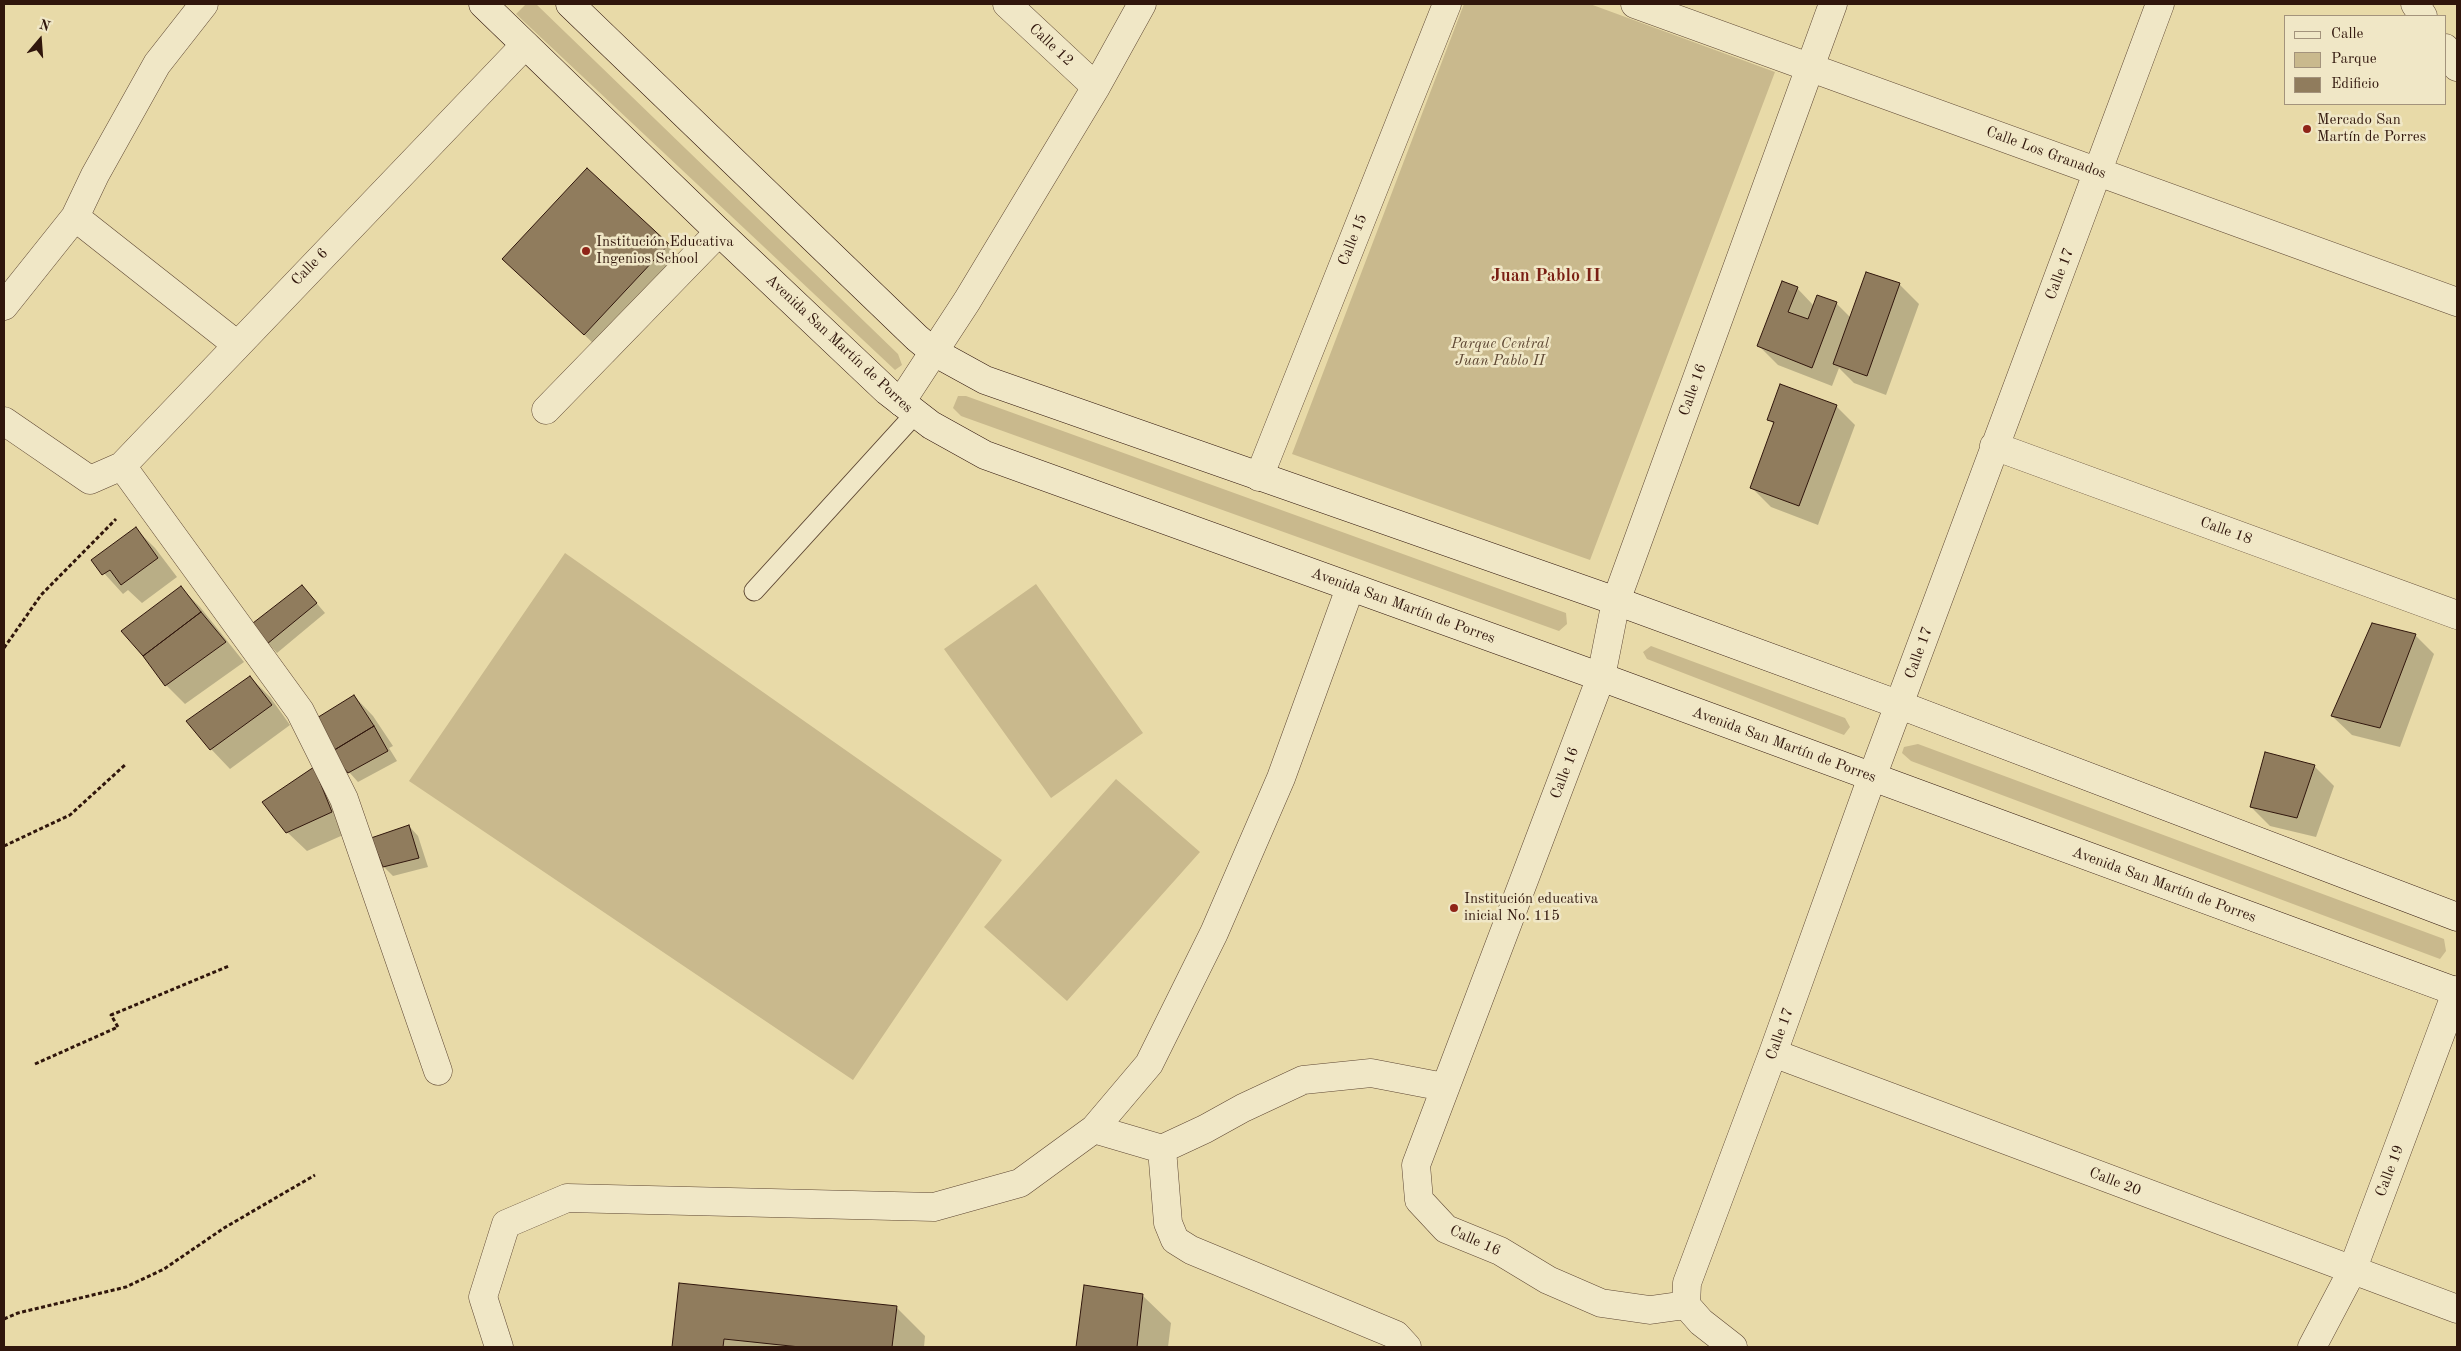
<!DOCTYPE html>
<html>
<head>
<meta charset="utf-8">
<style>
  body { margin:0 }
  #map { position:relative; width:2461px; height:1351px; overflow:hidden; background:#e8daa8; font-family:"Old Standard TT",serif }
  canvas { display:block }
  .frame { position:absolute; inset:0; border:5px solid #30160c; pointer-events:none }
  .legend { position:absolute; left:2284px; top:15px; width:162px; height:90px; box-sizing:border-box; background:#f0e7c6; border:1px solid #a3937c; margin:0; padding:6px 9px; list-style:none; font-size:15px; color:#30160c }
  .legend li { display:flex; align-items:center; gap:10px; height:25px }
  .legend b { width:25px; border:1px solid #a3937c }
  .north { position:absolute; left:15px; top:15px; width:50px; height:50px; -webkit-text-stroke:4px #f0e7c6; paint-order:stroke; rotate:18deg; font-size:14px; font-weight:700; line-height:20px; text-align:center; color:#30160c }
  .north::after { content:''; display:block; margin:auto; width:18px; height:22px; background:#30160c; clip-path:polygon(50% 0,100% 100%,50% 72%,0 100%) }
</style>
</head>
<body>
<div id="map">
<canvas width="2461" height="1351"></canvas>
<div class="frame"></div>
<ul class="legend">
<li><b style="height:6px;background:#f0e7c6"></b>Calle</li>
<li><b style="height:14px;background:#c9b98d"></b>Parque</li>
<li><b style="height:14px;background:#907c5d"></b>Edificio</li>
</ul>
<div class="north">N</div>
</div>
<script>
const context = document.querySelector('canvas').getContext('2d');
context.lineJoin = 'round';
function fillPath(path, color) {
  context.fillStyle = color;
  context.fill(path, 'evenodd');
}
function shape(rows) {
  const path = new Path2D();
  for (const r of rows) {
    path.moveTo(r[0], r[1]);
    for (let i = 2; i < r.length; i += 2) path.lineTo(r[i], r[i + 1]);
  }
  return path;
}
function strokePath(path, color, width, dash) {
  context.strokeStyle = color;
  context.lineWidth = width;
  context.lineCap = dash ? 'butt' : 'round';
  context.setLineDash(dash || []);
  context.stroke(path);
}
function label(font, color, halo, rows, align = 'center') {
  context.font = font + ' "Old Standard TT",serif';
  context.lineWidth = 5;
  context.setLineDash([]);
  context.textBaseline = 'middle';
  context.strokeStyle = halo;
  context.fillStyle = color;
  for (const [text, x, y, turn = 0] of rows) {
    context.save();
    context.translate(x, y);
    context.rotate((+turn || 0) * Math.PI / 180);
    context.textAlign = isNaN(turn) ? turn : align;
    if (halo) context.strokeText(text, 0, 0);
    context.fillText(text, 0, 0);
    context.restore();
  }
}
fillPath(shape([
  [526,4,536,4,898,354,902,365,895,370,516,14],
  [1464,4,1590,4,1775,72,1590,560,1292,454],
  [958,396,966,396,1566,613,1567,624,1559,631,961,416,953,408],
  [565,553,1002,860,853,1080,409,781],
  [1036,584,1143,733,1051,798,944,649],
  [1651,646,1845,718,1850,727,1844,735,1647,659,1643,652],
  [1918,744,2444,939,2446,951,2440,959,1911,761,1902,753,1904,747],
  [1116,779,1200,852,1067,1001,984,927]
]), '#c9b98d');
fillPath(shape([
  [587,169,697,274,613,362,504,259],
  [1867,273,1900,285,1919,304,1886,395,1854,383,1839,368,1832,386,1778,365,1759,346,1797,288,1814,306,1836,303,1851,318],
  [1836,406,1855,425,1818,525,1771,507,1751,487,1774,425,1769,419],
  [136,529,155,548,177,577,142,603,128,590,123,594,93,561],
  [302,586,325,613,277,653,268,643],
  [181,588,200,607,244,662,185,704,166,685,123,631],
  [2415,635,2434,654,2400,747,2352,735,2332,716],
  [250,677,270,697,290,725,230,769,211,749],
  [354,696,373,716,393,746,389,748,397,761,358,782,349,772],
  [2314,766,2334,786,2316,837,2270,826,2251,807],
  [314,769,350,832,307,851,287,832],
  [409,826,418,836,428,867,393,876,384,867],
  [680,1284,896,1307,925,1336,924,1347,673,1347],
  [1085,1286,1142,1295,1171,1323,1168,1347,1077,1347]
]), '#0003');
const building = shape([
  [587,168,669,244,584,335,502,259,587,168],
  [1866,272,1900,283,1867,376,1833,364,1866,272],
  [1782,281,1798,287,1788,312,1808,319,1817,295,1837,302,1812,368,1757,346,1782,281],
  [1780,384,1837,405,1799,506,1750,488,1774,422,1767,420,1780,384],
  [136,527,158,558,121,585,110,570,102,575,91,560,136,527],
  [302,585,317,603,267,644,253,623,302,585],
  [181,586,201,612,143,656,121,631,181,586],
  [201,612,226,642,165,686,143,656,201,612],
  [2372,623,2416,634,2380,728,2331,716,2372,623],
  [250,676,272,705,210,750,186,721,250,676],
  [354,695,374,726,331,752,312,721,354,695],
  [374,726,388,751,348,773,331,752,374,726],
  [2265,752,2315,765,2297,818,2250,807,2265,752],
  [314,767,332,812,286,833,262,802,314,767],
  [409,825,419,858,383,867,371,838,409,825],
  [679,1283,897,1306,892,1347,800,1347,724,1339,723,1347,672,1347,679,1283],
  [1084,1285,1143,1294,1137,1347,1076,1347,1084,1285]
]);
fillPath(building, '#907c5d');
strokePath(building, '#30160c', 1);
const service = shape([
  [754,591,915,414]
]);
const pedestrian = shape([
  [546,410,719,232]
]);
const minor = shape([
  [1007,4,1096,87],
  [1635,4,2457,302],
  [2415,4,2423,16],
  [2445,48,2457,67],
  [75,217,236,344],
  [4,306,75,217,95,175,157,64,204,4],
  [901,402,967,301,1096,87,1142,4],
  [4,421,90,480,122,466,525,45],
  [1994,446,2457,615],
  [122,466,300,711,344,799,438,1071],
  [1259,477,1447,4],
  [1773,1053,2457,1309],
  [1094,1129,1162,1149,1205,1129,1243,1108,1303,1080,1371,1073,1444,1087],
  [1162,1149,1168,1223,1175,1240,1191,1250,1396,1335,1407,1347],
  [1686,1305,1687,1283,1773,1053,1872,777,2160,4],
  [499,1347,483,1297,506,1224,567,1198,934,1207,1020,1183,1094,1129,1149,1064,1214,933,1281,778,1350,588],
  [1733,1347,1701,1322,1686,1305,1650,1310,1601,1303,1548,1280,1500,1251,1446,1229,1419,1200,1416,1165,1601,677,1616,601,1833,4],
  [2312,1347,2352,1271,2457,990]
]);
const secondary = shape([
  [483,4,719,232,887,391,931,425,985,455,1601,677,2457,992],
  [570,4,917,338,934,352,985,380,1616,601,1900,705,2457,917]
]);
strokePath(service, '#5e4733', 21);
strokePath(pedestrian, '#5e4733', 29);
strokePath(minor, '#5e4733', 29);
strokePath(secondary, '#30160c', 29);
strokePath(shape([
  [4,648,41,595,116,519],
  [4,846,70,815,126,764],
  [35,1064,118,1027,111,1015,229,966],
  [4,1319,18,1313,126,1287,164,1269,224,1228,315,1175]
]), '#30160c', 3, [4, 2.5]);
strokePath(service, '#f0e7c6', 19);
strokePath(pedestrian, '#f0e7c6', 28);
strokePath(minor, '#f0e7c6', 28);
strokePath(secondary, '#f0e7c6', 28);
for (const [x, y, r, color] of [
  [2307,129,5,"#8f2418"],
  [586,251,5,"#8f2418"],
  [1454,908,5,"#8f2418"]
]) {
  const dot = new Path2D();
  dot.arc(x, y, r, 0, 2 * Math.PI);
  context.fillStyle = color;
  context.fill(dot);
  strokePath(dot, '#f0e7c6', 2);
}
label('15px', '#30160c', '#f0e7c6', [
  ["Calle 12",1051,45,43],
  ["Calle Los Granados",2046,153,20],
  ["Calle 15",1353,240,-68],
  ["Calle 6",310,267,-46],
  ["Calle 17",2060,274,-69],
  ["Avenida San Martín de Porres",839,344,43],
  ["Calle 16",1693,390,-70],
  ["Calle 18",2226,531,20],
  ["Avenida San Martín de Porres",1403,606,20],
  ["Calle 17",1919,653,-70],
  ["Avenida San Martín de Porres",1784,745,20],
  ["Calle 16",1565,773,-69],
  ["Avenida San Martín de Porres",2164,885,20],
  ["Calle 17",1780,1034,-70],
  ["Calle 19",2390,1171,-69],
  ["Calle 20",2115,1182,21],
  ["Calle 16",1475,1241,24]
]);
label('15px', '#30160c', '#f0e7c6', [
  ["Mercado San",2317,120],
  ["Martín de Porres",2317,137],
  ["Institución Educativa",596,242],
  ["Ingenios School",596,259],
  ["Institución educativa",1464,899],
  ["inicial No. 115",1464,916]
], 'left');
label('italic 15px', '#5e4733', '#f0e7c6', [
  ["Parque Central",1500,344],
  ["Juan Pablo II",1500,361]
]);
label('bold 18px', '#7a1f14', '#f0e7c6', [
  ["Juan Pablo II",1546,276]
]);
</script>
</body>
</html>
